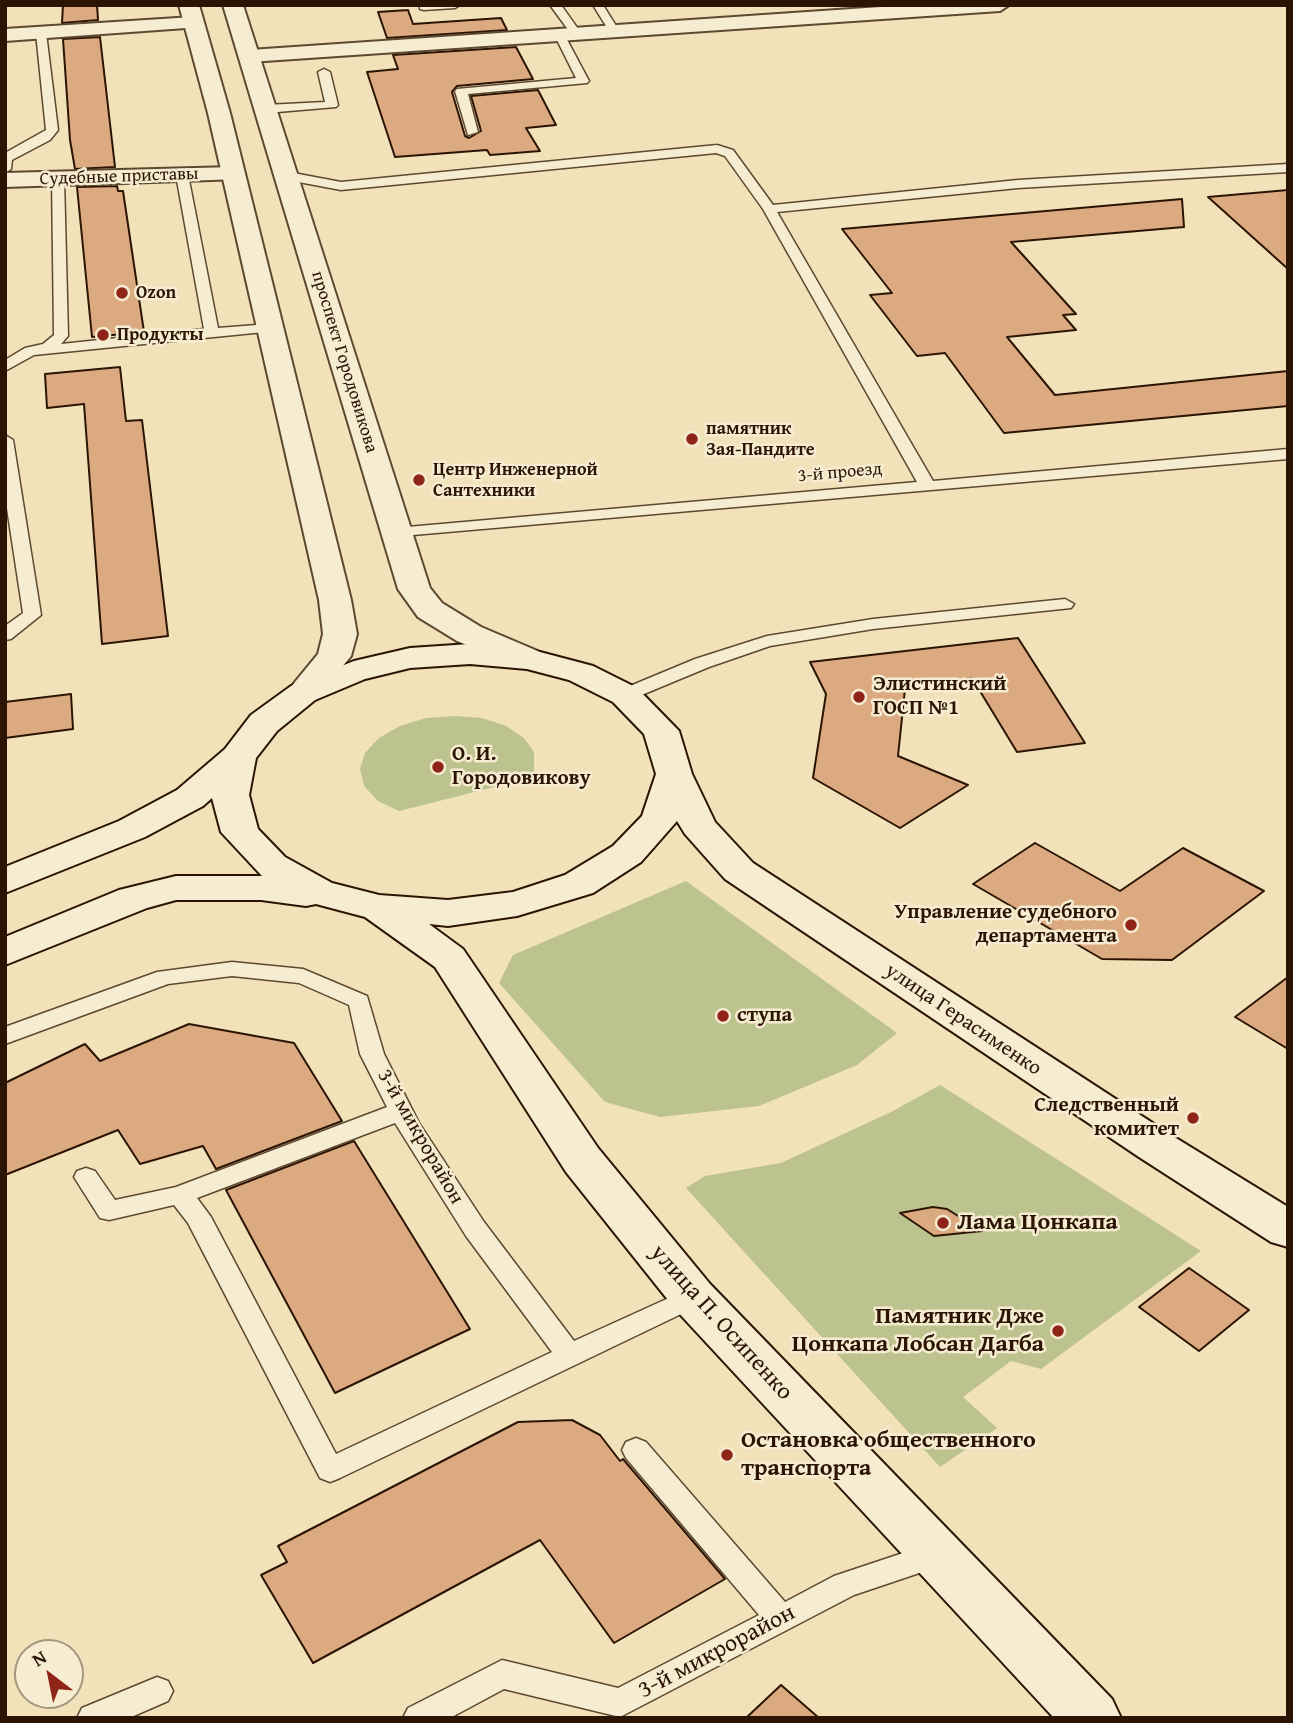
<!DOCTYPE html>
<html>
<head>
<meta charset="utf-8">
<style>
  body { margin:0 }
  #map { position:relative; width:1293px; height:1723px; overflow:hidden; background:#f1e2b9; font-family:"Gentium Book Plus",serif }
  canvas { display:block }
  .frame { position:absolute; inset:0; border:7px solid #2c1403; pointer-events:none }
  .north { position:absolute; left:14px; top:1639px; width:70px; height:70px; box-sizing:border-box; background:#f6ecd2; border:2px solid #a5967f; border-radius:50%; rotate:328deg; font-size:19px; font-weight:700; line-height:28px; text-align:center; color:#2c1403 }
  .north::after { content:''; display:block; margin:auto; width:24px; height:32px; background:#8f2418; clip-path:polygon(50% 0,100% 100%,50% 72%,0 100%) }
</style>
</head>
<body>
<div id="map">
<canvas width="1293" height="1723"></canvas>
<div class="frame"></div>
<div class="north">N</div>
</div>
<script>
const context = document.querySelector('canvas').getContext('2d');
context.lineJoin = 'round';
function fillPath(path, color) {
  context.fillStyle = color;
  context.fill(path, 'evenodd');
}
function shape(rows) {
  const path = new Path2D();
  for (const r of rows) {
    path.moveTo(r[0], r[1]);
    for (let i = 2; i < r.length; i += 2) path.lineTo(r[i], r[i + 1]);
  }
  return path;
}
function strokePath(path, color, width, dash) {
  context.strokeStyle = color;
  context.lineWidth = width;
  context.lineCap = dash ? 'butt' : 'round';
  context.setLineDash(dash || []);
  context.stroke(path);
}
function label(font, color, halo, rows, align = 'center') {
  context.font = font + ' "Gentium Book Plus",serif';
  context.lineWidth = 5;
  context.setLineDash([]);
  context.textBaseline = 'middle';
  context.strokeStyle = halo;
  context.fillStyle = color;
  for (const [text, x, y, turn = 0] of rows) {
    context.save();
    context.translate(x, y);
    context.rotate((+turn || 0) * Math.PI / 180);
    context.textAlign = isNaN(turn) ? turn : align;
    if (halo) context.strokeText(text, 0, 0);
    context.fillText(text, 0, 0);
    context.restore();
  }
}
fillPath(shape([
  [455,716,482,718,506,726,524,738,534,752,534,777,399,811,378,801,364,786,360,769,365,753,379,738,400,726,426,718],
  [686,881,897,1033,857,1065,759,1106,660,1117,605,1102,499,983,513,955],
  [940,1085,1201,1251,1041,1369,1011,1361,963,1397,997,1428,940,1467,686,1188,705,1176,781,1163,891,1112]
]), '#bcc38e');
const building = shape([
  [63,5,97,5,98,20,62,23,63,5],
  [408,10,413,24,501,18,507,30,387,38,378,12,408,10],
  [100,37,115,167,75,169,70,140,63,39,100,37],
  [516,47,533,79,457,86,452,92,465,136,469,138,481,131,471,96,538,90,556,125,526,128,540,151,490,155,487,150,395,157,367,72,398,69,393,55,516,47],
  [117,186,118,191,123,191,144,332,92,337,77,187,117,186],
  [1288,190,1288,269,1208,197,1288,190],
  [1182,199,1184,227,1011,242,1076,314,1063,315,1076,330,1007,337,1055,395,1288,371,1288,406,1004,433,945,353,917,356,870,295,892,293,842,229,1182,199],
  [120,367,126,421,142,420,168,636,102,644,84,404,47,408,45,374,120,367],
  [1018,638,1085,743,1017,752,972,678,905,689,898,756,968,785,900,828,813,778,826,694,810,662,1018,638],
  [71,694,73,729,5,738,5,702,71,694],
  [1035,843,1120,891,1183,848,1264,891,1172,960,1102,959,973,884,1035,843],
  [1288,977,1288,1049,1235,1017,1288,977],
  [189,1024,294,1043,342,1121,216,1169,203,1146,140,1164,118,1130,5,1175,5,1083,85,1044,100,1061,189,1024],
  [354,1141,470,1329,335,1393,226,1190,354,1141],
  [933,1207,947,1209,982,1231,934,1236,900,1213,933,1207],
  [1189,1268,1249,1310,1199,1351,1139,1307,1189,1268],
  [572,1420,600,1435,620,1461,623,1459,725,1579,614,1643,540,1540,313,1663,261,1575,287,1562,278,1546,518,1422,572,1420],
  [781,1685,819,1718,746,1718,781,1685]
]);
fillPath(building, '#dcaa81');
strokePath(building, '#2c1403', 2);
const service = shape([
  [420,5,460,5,455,8,424,10,420,9,420,5],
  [550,5,561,5,581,33,580,35,572,35,550,5],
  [593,5,603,5,620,32,619,34,611,34,593,5],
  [41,30,46,33,58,130,50,140,12,160,11,169,5,173,5,153,46,130,36,33,41,30],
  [555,32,564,34,589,81,587,83,468,94,478,132,468,135,455,91,457,89,576,78,554,34,555,32],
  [324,69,330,72,338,105,336,107,266,113,260,109,266,105,325,102,318,72,324,69],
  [717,145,733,150,773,205,1018,180,1288,164,1288,172,1018,188,777,212,933,481,1288,449,1288,459,390,537,388,533,396,528,917,482,763,209,725,156,716,153,341,190,288,180,282,176,288,172,341,182,717,145],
  [182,171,188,175,218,328,269,324,274,325,276,328,274,331,34,355,5,371,5,360,25,348,43,344,54,335,52,178,58,174,64,178,68,336,61,344,204,329,176,175,182,171],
  [5,435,13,440,41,615,11,639,5,640,5,626,23,613,5,495,5,435],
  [1065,599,1074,604,1071,608,873,629,770,646,709,667,632,699,625,701,616,695,618,691,695,659,767,636,873,619,1065,599],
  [232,962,303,969,367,996,384,1054,419,1123,484,1222,574,1341,693,1287,702,1290,706,1297,702,1304,340,1478,330,1482,320,1478,188,1223,174,1205,109,1220,100,1218,74,1177,77,1171,86,1168,95,1171,115,1200,176,1187,387,1107,360,1054,349,1005,299,983,232,976,168,984,5,1044,5,1027,157,972,232,962],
  [395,1123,466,1236,552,1352,336,1454,211,1217,197,1198,395,1123],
  [636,1438,646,1442,785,1602,834,1576,936,1542,946,1546,951,1555,946,1564,854,1595,620,1717,504,1689,450,1718,403,1718,408,1708,502,1660,618,1688,759,1615,626,1458,622,1450,626,1442,636,1438],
  [157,1677,168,1681,173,1691,168,1701,129,1718,77,1718,82,1708,157,1677]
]);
const minor = shape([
  [910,5,1009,5,1000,11,250,62,243,60,240,56,243,52,250,50,910,5],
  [193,17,200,19,203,23,200,27,5,41,5,29,193,17],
  [233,167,241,169,245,174,241,179,5,187,5,173,233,167]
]);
const tertiary = shape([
  [179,5,199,5,230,113,351,600,357,634,351,656,315,700,303,703,291,700,286,693,318,654,323,634,319,600,208,113,179,5],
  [223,5,243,5,430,588,442,603,481,627,540,652,545,659,540,666,528,669,516,666,457,641,418,617,398,589,223,5]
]);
const secondary = shape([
  [470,644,540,652,593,666,637,688,679,731,692,774,715,822,753,863,1171,1135,1288,1207,1288,1247,1271,1242,1139,1157,725,879,685,834,677,821,641,862,593,893,517,916,448,926,429,924,463,949,598,1148,710,1284,1112,1699,1121,1718,1054,1718,676,1310,566,1172,435,967,365,917,316,904,306,906,261,900,176,900,147,908,5,965,5,937,119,890,176,876,262,876,221,832,212,798,203,806,145,837,5,893,5,867,119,821,177,790,225,749,251,715,291,686,354,661,410,648,470,644],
  [470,664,527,669,569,680,613,702,644,734,656,774,642,816,613,846,565,875,513,892,448,900,379,895,332,883,285,857,258,829,249,795,256,758,277,731,315,700,365,679,410,668,470,664]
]);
strokePath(service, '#5d4830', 3);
strokePath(minor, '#5d4830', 4);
strokePath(tertiary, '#5d4830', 4);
strokePath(secondary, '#2c1403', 4);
fillPath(service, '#f6ecd2');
fillPath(minor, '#f6ecd2');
fillPath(tertiary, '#f6ecd2');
fillPath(secondary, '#f6ecd2');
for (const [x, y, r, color] of [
  [122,293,7,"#8f2418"],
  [103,335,7,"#8f2418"],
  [692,439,7,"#8f2418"],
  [419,480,7,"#8f2418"],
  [859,697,7,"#8f2418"],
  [438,767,7,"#8f2418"],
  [1131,925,7,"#8f2418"],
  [723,1016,7,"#8f2418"],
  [1193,1118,7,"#8f2418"],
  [943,1223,7,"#8f2418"],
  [1058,1331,7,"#8f2418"],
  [727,1455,7,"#8f2418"]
]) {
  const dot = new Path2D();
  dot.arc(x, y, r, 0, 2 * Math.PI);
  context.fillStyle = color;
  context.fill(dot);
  strokePath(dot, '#f6ecd2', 2.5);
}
label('18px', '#2c1403', '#f6ecd2', [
  ["Судебные приставы",119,177,-2],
  ["проспект Городовикова",344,362,73],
  ["3-й проезд",840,473,-5]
]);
label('bold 18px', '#2c1403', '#f6ecd2', [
  ["Ozon",136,293],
  ["Продукты",117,335],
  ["памятник",706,429],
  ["Зая-Пандите",706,450],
  ["Центр Инженерной",433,470],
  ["Сантехники",433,491]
], 'left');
label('bold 21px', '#2c1403', '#f6ecd2', [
  ["Элистинский",873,685],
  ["ГОСП №1",873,709],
  ["О. И.",452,755],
  ["Городовикову",452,779],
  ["Управление судебного",1117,913,"right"],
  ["департамента",1117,937,"right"],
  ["ступа",737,1016],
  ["Следственный",1179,1106,"right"],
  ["комитет",1179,1130,"right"]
], 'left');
label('21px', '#2c1403', '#f6ecd2', [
  ["улица Герасименко",963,1020,34],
  ["3-й микрорайон",420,1137,60]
]);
label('bold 24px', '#2c1403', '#f6ecd2', [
  ["Лама Цонкапа",957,1223],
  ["Памятник Дже",1044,1317,"right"],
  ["Цонкапа Лобсан Дагба",1044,1345,"right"],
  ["Остановка общественного",741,1441],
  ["транспорта",741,1469]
], 'left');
label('24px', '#2c1403', '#f6ecd2', [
  ["улица П. Осипенко",721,1323,48],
  ["3-й микрорайон",717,1652,-28]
]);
</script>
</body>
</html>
